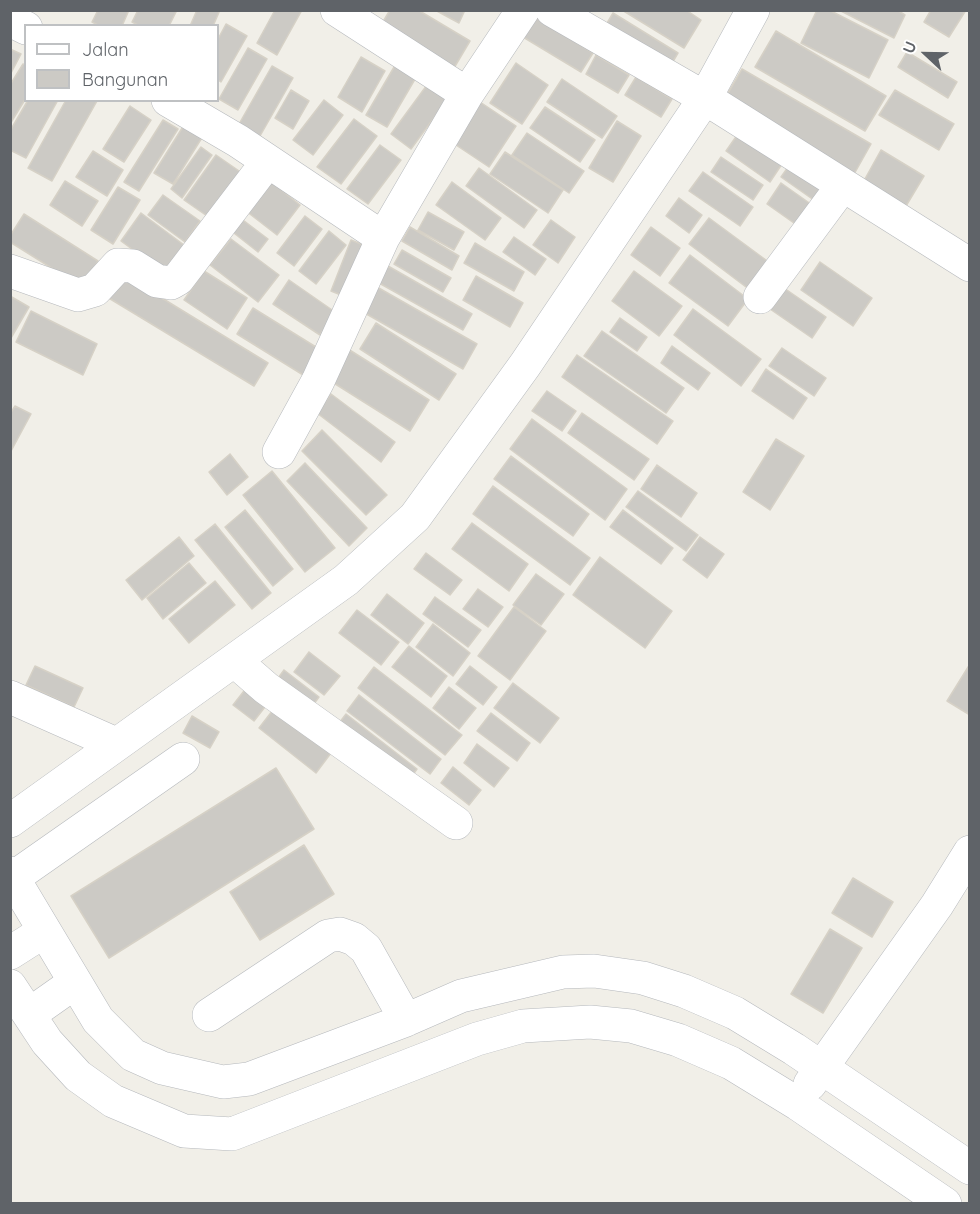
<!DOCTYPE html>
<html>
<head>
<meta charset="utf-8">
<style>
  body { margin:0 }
  #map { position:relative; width:980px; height:1214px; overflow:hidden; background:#f1efe8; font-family:Quicksand,sans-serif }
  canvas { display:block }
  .frame { position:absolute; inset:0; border:12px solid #5f6368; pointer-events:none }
  .legend { position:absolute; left:24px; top:24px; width:195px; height:78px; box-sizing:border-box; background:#fff; border:2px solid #bfc1c3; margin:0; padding:8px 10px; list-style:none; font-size:18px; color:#5f6368 }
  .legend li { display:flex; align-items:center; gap:12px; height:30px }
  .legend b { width:30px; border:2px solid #bfc1c3 }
  .north { position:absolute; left:896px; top:24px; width:60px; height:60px; -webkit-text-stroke:4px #fff; paint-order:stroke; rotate:292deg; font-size:16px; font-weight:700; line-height:24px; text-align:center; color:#5f6368 }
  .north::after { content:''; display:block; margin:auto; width:21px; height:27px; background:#5f6368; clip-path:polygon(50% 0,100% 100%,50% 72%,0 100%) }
</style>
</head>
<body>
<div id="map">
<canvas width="980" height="1214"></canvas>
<div class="frame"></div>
<ul class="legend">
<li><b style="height:8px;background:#fff"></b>Jalan</li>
<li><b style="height:16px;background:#cccac5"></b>Bangunan</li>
</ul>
<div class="north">U</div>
</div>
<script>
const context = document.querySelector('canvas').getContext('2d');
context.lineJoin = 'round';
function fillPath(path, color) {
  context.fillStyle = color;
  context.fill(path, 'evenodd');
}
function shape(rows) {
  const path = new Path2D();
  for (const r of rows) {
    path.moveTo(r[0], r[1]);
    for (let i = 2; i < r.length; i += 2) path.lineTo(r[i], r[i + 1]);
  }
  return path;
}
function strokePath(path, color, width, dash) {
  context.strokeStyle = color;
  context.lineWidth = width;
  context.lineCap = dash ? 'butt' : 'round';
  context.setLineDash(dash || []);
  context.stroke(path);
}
const building = shape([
  [98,10,129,10,122,26,100,26,92,22,98,10],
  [138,10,177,10,169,26,140,26,132,22,138,10],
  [197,10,220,10,213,26,190,26,197,10],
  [275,10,302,10,277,55,257,43,275,10],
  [390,10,418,10,470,41,454,68,381,25,390,10],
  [435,10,465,10,459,23,435,10],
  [622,10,686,10,701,20,684,48,622,10],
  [817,10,829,10,888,40,869,78,801,43,817,10],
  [839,10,897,10,905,15,894,38,839,10],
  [931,10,966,10,949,37,924,22,931,10],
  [613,13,678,53,668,70,603,30,613,13],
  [530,14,593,53,581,72,518,34,530,14],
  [226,24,247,36,221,82,218,80,218,39,226,24],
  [776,31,886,96,865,131,755,67,776,31],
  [248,48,267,59,238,110,219,99,248,48],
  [10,49,21,54,10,75,10,49],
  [907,52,957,82,948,98,898,67,907,52],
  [596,55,629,75,618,93,586,74,596,55],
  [361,57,385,71,362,112,338,97,361,57],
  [397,62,418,74,387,127,366,115,397,62],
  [516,63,548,85,522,124,490,103,516,63],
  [23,64,26,65,26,98,10,124,10,85,23,64],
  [272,66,293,78,260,136,239,124,272,66],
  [742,69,871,144,853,176,724,100,742,69],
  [636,77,672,99,661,117,625,95,636,77],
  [562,79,617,116,602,138,547,102,562,79],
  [427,85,447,100,411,149,391,134,427,85],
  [291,90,309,101,293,129,275,118,291,90],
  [895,90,954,124,939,150,879,115,895,90],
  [28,100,58,100,26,158,10,150,10,131,28,100],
  [66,100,97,101,52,181,28,168,66,100],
  [324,100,343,115,313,155,293,140,324,100],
  [480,102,516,126,489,167,453,143,480,102],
  [130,106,151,120,124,162,103,149,130,106],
  [545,107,595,140,580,162,530,128,545,107],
  [354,119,377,136,341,184,317,167,354,119],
  [163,120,178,129,139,191,124,182,163,120],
  [617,121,641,136,613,182,589,168,617,121],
  [184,125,203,136,173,184,154,173,184,125],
  [740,131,784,161,770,182,726,151,740,131],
  [527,133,584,171,569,193,512,155,527,133],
  [380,145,401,160,368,204,347,189,380,145],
  [201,147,212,155,182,198,171,189,201,147],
  [881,150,924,176,903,211,861,186,881,150],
  [93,151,123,170,107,196,76,177,93,151],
  [505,152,563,190,548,213,490,174,505,152],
  [216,155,242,173,210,218,184,200,216,155],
  [721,157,763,185,753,200,711,172,721,157],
  [793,160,830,185,818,203,781,177,793,160],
  [479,168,537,210,524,228,466,186,479,168],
  [703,172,753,207,740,226,689,191,703,172],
  [65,181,98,201,82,226,50,205,65,181],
  [270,181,300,205,277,235,246,211,270,181],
  [452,182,501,218,485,240,436,205,452,182],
  [781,183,815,207,801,228,767,204,781,183],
  [118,187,140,200,113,244,91,230,118,187],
  [163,195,200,221,185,242,148,215,163,195],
  [679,198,702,215,689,233,666,216,679,198],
  [428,212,464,232,454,250,418,230,428,212],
  [141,213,184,245,163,272,121,241,141,213],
  [24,214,98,261,82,287,10,242,10,236,24,214],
  [235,214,268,239,258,252,225,226,235,214],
  [305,216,322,229,294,266,277,253,305,216],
  [709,218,770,263,750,290,689,244,709,218],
  [551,220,575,237,558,263,533,245,551,220],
  [410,227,459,256,452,270,402,241,410,227],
  [651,227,680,248,660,276,631,255,651,227],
  [329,231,346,245,316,284,299,271,329,231],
  [514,237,546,259,535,275,503,252,514,237],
  [231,239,279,275,258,302,210,265,231,239],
  [351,240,366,246,346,297,331,291,351,240],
  [475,243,524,272,514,291,464,263,475,243],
  [402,250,451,278,443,292,394,264,402,250],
  [690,255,748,299,728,326,669,283,690,255],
  [820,262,872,298,853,326,801,290,820,262],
  [388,266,472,314,463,330,379,283,388,266],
  [204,271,247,298,227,329,184,300,204,271],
  [634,271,682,306,659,336,612,301,634,271],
  [121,273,268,363,254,386,107,297,121,273],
  [476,276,523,303,510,327,463,300,476,276],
  [289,280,335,312,320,335,273,304,289,280],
  [377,287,477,344,463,369,363,312,377,287],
  [784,288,826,317,812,338,770,309,784,288],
  [10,296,29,307,11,338,10,337,10,296],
  [253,308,324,352,308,378,237,334,253,308],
  [693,309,761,359,741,386,674,335,693,309],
  [31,311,97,344,83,375,16,342,31,311],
  [620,318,647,337,637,351,610,332,620,318],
  [376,323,456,374,439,400,360,349,376,323],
  [602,331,684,388,666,413,584,356,602,331],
  [672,346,710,373,698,390,661,363,672,346],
  [782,348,826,378,814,396,769,366,782,348],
  [348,349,429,400,410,431,329,380,348,349],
  [577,355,673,421,657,444,562,377,577,355],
  [766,369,807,398,793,419,752,391,766,369],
  [547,391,576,411,562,431,532,411,547,391],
  [331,394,395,442,381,462,317,413,331,394],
  [15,406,31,414,10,453,10,414,15,406],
  [582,413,649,459,634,480,568,433,582,413],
  [532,419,627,489,605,520,510,449,532,419],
  [322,430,387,495,366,515,302,451,322,430],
  [776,439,804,456,770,510,743,492,776,439],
  [230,454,248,477,227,495,209,472,230,454],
  [511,456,589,514,573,536,494,479,511,456],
  [305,463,367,528,349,546,287,481,305,463],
  [657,465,697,493,681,517,641,489,657,465],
  [272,471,335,548,305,572,243,495,272,471],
  [493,486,590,558,570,585,473,514,493,486],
  [638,491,698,535,686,551,626,507,638,491],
  [245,510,293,569,273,586,225,527,245,510],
  [623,510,673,548,661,564,610,527,623,510],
  [472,523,528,564,509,591,452,549,472,523],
  [215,524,271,593,252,609,195,540,215,524],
  [179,537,194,556,142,600,126,580,179,537],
  [700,537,724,554,707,578,683,560,700,537],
  [426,553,462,580,450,595,414,569,426,553],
  [600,557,672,611,645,648,573,595,600,557],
  [189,563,206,583,163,619,147,598,189,563],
  [536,574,564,594,541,625,513,605,536,574],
  [215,581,235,605,189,643,169,619,215,581],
  [478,589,503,607,488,627,463,609,478,589],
  [387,594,424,623,408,644,371,615,387,594],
  [435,597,481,630,468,647,423,614,435,597],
  [514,607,546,631,510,680,478,656,514,607],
  [357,610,399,642,381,665,339,633,357,610],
  [433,624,470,653,453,676,416,647,433,624],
  [409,646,447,676,431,697,392,667,409,646],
  [309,652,340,676,324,695,294,672,309,652],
  [970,664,970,715,947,701,970,664],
  [35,666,83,688,74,707,26,685,35,666],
  [470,666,497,687,483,705,456,684,470,666],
  [374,667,462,735,445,755,358,688,374,667],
  [284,670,319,697,308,712,273,685,284,670],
  [251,682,272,698,254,721,233,705,251,682],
  [513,683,559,718,540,743,494,708,513,683],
  [449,687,476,708,459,729,433,708,449,687],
  [359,695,441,759,430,774,347,711,359,695],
  [280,701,337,745,316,773,259,728,280,701],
  [491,713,530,743,517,761,477,731,491,713],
  [346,714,417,769,407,783,336,727,346,714],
  [192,716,219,732,210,748,183,733,192,716],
  [477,744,509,768,494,787,464,763,477,744],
  [453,767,481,790,469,805,441,783,453,767],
  [276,768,314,829,109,958,71,896,276,768],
  [304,845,334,894,260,940,230,892,304,845],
  [853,878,893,902,872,937,832,913,853,878],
  [830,929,862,948,823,1013,791,994,830,929]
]);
fillPath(building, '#cccac5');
strokePath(building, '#d6d1c6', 1.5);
const minor = shape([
  [337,10,467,94],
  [552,10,705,98,970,265],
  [10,20,26,28],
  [168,100,238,141,383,238],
  [10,271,78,295,95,290,118,265,133,266,157,281,171,283,178,279,268,161],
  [760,297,843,185],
  [279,452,318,381,383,238,467,94,523,10],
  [235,661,266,688,456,823],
  [10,697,116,744],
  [10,821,346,580,415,517,525,365,705,98,753,10],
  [10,873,98,1020,133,1055,162,1068,223,1082,249,1079,406,1020,461,996,563,972,594,971,643,978,684,991,735,1013,794,1049,970,1168],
  [10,880,183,759],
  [10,953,43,932],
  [10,986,47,1042,78,1076,113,1101,184,1131,232,1134,477,1039,523,1026,590,1022,631,1026,678,1040,731,1063,798,1104,945,1204],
  [30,1014,74,983],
  [209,1015,328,936,340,934,354,939,366,949,406,1020],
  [810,1084,937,905,970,852]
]);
strokePath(minor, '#b5b8bc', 34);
strokePath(minor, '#fff', 33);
</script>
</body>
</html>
